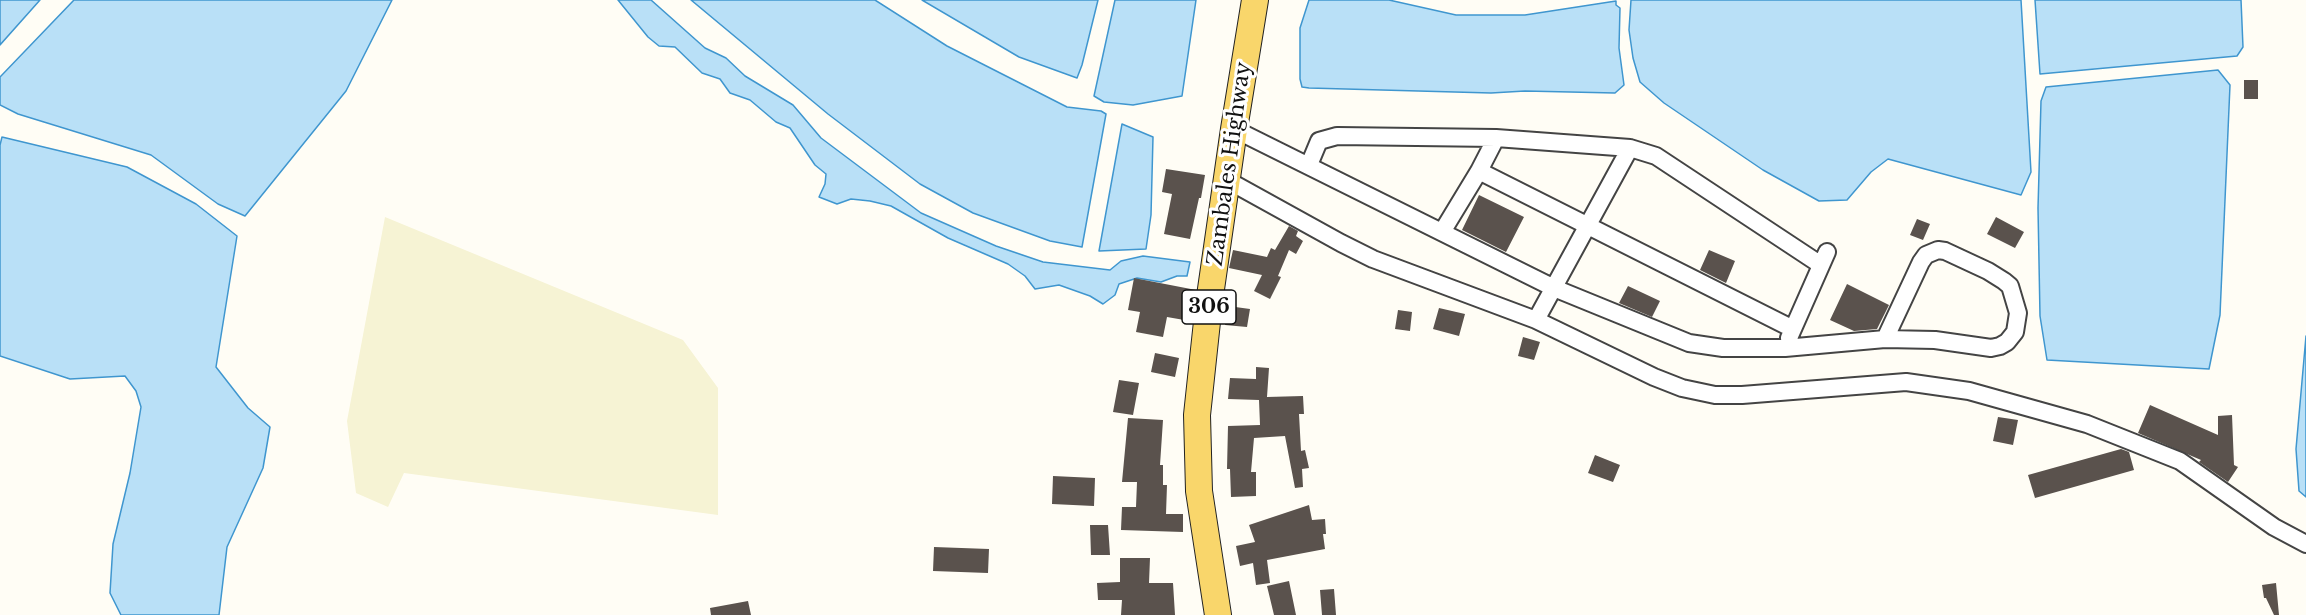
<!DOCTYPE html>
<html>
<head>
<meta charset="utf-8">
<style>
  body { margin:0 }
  canvas { display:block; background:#fffdf5 }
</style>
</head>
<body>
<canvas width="2306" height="615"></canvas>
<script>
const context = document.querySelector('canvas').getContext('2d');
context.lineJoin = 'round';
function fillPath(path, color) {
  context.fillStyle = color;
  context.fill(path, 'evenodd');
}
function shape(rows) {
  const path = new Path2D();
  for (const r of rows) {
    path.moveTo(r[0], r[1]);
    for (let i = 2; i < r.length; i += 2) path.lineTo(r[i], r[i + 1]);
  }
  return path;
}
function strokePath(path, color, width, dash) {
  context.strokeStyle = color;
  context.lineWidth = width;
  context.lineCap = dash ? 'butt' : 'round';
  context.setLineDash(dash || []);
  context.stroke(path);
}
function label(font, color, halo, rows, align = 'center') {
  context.font = font + ' "Libre Baskerville",serif';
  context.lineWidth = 6;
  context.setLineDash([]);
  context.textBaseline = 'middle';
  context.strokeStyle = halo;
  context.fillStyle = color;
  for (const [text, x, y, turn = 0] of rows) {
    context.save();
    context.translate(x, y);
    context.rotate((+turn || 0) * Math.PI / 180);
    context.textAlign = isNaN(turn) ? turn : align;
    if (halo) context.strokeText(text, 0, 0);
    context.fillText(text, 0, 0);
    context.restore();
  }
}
fillPath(shape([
  [385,217,683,340,718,388,718,515,404,473,388,507,356,493,347,421]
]), '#f6f3d4');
const water = shape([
  [0,0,40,0,0,45,0,0],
  [74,0,392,0,346,91,245,216,218,204,151,155,18,114,0,105,0,77,74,0],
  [618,0,651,0,705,48,726,58,745,76,793,105,821,138,921,213,996,246,1043,262,1110,270,1121,261,1143,256,1190,262,1187,276,1177,276,1161,282,1137,278,1119,284,1115,295,1103,304,1090,296,1059,285,1035,289,1025,276,1008,264,948,238,891,206,870,201,851,199,837,204,819,197,825,184,826,174,815,165,790,128,776,122,750,100,730,93,720,79,702,73,675,47,659,46,648,37,618,0],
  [691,0,875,0,947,46,1067,107,1101,111,1106,114,1082,247,1050,241,973,213,920,184,828,114,691,0],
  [922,0,1098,0,1082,65,1077,78,1019,57,922,0],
  [1115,0,1196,0,1182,96,1133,105,1104,102,1094,96,1115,0],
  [1309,0,1389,0,1456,15,1525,15,1616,1,1616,5,1620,8,1619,48,1624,85,1615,93,1525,91,1491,93,1309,88,1302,87,1300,79,1300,28,1309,0],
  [1631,0,2021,0,2031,172,2021,195,1888,159,1871,172,1847,200,1819,201,1763,170,1664,103,1640,82,1633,58,1629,30,1631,0],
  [2035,0,2241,0,2243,47,2237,56,2040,74,2035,0],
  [2218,70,2230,85,2220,315,2209,369,2047,360,2040,316,2038,208,2041,101,2046,87,2218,70],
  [1122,124,1153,137,1151,215,1146,249,1099,251,1122,124],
  [2,137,127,167,196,204,237,236,216,367,248,408,270,427,263,468,227,547,219,615,121,615,110,593,113,544,130,473,141,407,136,391,125,376,70,379,0,356,0,145,2,137],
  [2306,336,2306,497,2299,491,2296,449,2306,336]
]);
fillPath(water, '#b9e0f7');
strokePath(water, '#3f96cf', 1.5);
fillPath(shape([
  [2244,80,2258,80,2258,99,2244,99],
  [1166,169,1205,175,1201,198,1199,198,1190,239,1164,234,1172,194,1162,192],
  [1479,195,1524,217,1506,252,1462,230],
  [1996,217,2024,232,2015,248,1987,234],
  [1917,219,1930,224,1923,240,1910,235],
  [1289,226,1298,231,1296,236,1303,241,1296,254,1289,250,1278,276,1281,277,1270,299,1254,291,1262,275,1229,268,1233,250,1267,257,1271,248,1275,250],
  [1709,250,1735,261,1726,283,1700,270],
  [1134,278,1196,290,1190,321,1167,317,1163,337,1136,332,1140,312,1128,310],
  [1847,284,1889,305,1877,329,1854,331,1830,320],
  [1628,286,1660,301,1652,317,1619,303],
  [1228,306,1250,309,1247,327,1225,325],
  [1439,308,1465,314,1459,336,1433,329],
  [1398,310,1412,312,1410,331,1395,329],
  [1523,337,1540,342,1534,360,1518,356],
  [1155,353,1179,358,1175,377,1151,372],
  [1256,367,1269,368,1267,397,1303,396,1304,414,1299,414,1301,451,1305,450,1309,468,1302,469,1303,487,1295,488,1285,436,1254,438,1251,472,1256,472,1256,496,1231,497,1230,469,1227,469,1228,426,1260,425,1259,400,1228,399,1230,378,1256,379],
  [1119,380,1139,383,1133,415,1113,412],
  [2150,405,2218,435,2218,416,2232,415,2234,465,2238,467,2228,482,2199,462,2201,460,2138,433],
  [1998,417,2018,420,2013,445,1993,441],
  [1128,418,1163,420,1160,465,1163,465,1163,485,1167,485,1166,514,1183,514,1183,532,1121,530,1122,507,1136,507,1137,482,1122,482],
  [2121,449,2129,452,2134,470,2035,498,2028,475],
  [1595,455,1620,465,1613,482,1588,473],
  [1053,476,1095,478,1094,506,1052,504],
  [1309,505,1312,520,1325,519,1326,534,1323,534,1325,549,1267,560,1270,583,1256,585,1253,563,1240,566,1236,546,1255,542,1249,525],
  [1090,525,1108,525,1110,555,1091,555],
  [934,547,989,549,988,573,933,571],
  [1120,558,1150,558,1149,583,1173,583,1175,615,1121,615,1122,600,1098,600,1097,583,1120,582],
  [1289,581,1296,615,1274,615,1267,586],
  [2276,583,2279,615,2274,615,2266,598,2264,598,2262,585],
  [1334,589,1336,615,1322,615,1320,590],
  [748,601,751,615,711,615,710,608]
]), '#5a524d');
const street = shape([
  [1234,129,1554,288,1689,343,1723,348,1785,348,1885,339,1935,340,1991,348,2000,346,2007,342,2015,332,2018,313,2010,286,2004,281,1988,271,1945,251,1938,250,1926,255,1921,262,1885,339],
  [1309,165,1319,141,1337,136,1496,138,1630,148,1656,156,1821,265],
  [1479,171,1793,329],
  [1227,180,1341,243,1373,259,1536,320,1654,377,1682,388,1715,395,1742,395,1906,382,1969,391,2087,424,2180,461,2274,527,2306,544],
  [1442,232,1479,171,1496,138],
  [1536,320,1630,148],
  [1789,338,1827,252]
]);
const primary = shape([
  [1218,615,1199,491,1197,415,1209,303,1234,129,1255,0]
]);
strokePath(street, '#444', 20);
strokePath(primary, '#222', 28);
strokePath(street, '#fff', 16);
strokePath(primary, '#f9d66b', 26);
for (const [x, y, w] of [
  [1209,307,54]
]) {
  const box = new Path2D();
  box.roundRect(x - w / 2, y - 17, w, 34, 4.5);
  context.fillStyle = '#fff';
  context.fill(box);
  strokePath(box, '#111', 1.5);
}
label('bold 20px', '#111', null, [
  ["306",1209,307]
]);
label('21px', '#111', '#fff', [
  ["Zambales Highway",1230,164,-82]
]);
</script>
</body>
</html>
